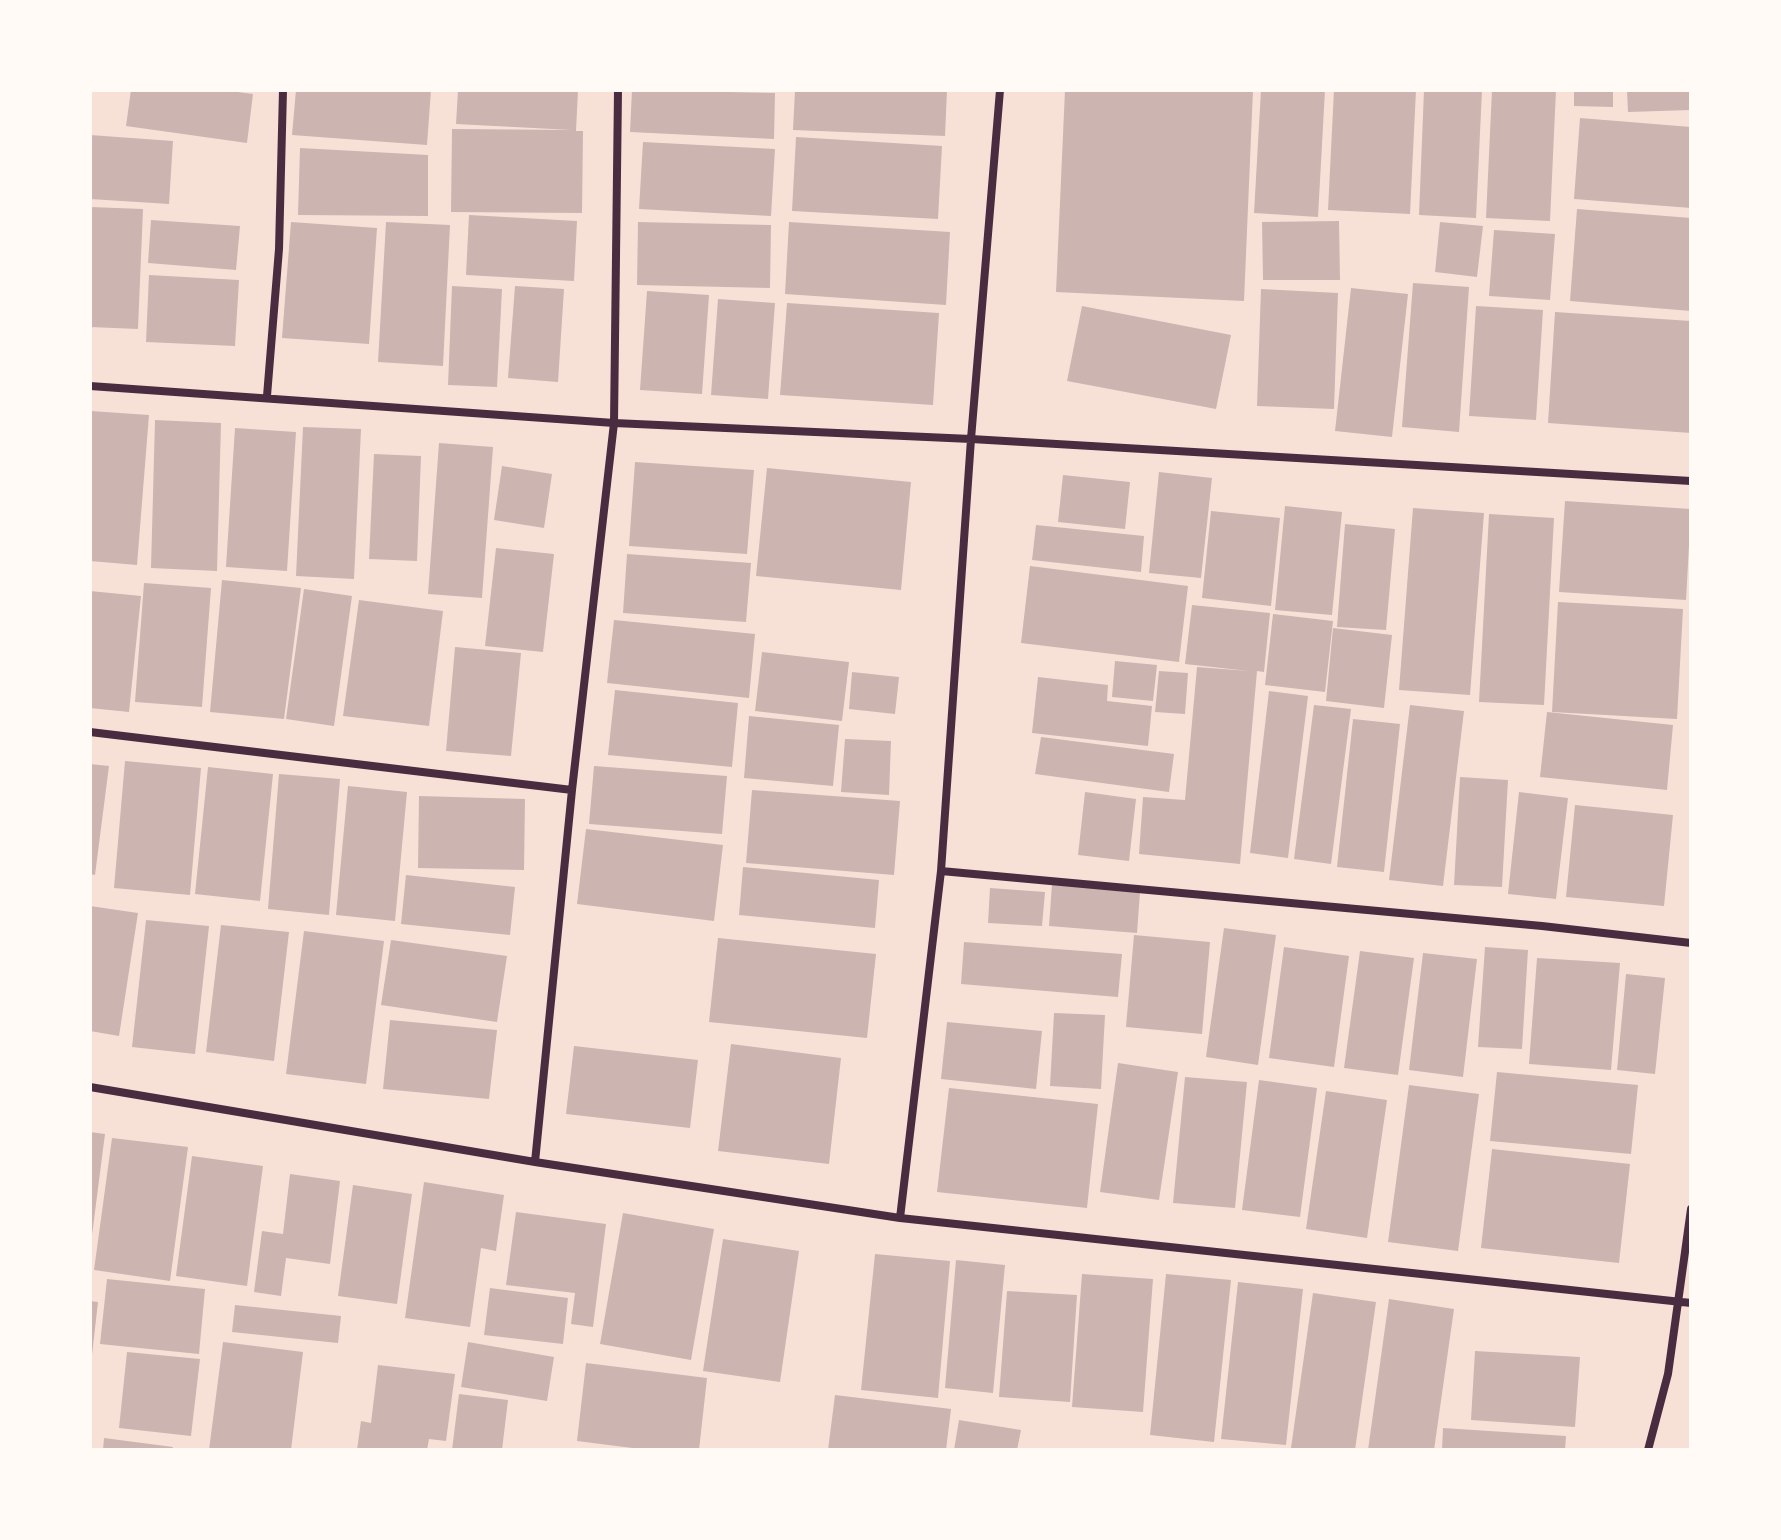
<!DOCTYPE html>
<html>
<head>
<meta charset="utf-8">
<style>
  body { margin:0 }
  #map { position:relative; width:1781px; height:1540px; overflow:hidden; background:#f7e1d7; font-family:"Asap Condensed",sans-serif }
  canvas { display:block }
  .frame { position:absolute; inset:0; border:92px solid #fffaf5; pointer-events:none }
</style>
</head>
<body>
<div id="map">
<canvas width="1781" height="1540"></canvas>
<div class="frame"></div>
</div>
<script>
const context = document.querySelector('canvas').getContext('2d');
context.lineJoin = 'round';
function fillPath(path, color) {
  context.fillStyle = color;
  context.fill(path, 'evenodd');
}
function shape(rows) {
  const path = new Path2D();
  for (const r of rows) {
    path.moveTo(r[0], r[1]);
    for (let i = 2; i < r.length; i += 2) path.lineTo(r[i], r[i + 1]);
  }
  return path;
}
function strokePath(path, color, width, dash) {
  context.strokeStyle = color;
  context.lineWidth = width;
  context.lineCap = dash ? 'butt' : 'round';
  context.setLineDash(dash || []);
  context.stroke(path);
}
fillPath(shape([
  [131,90,223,90,253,94,247,143,126,126],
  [296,90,431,90,427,145,292,135],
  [458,90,578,90,576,131,583,131,582,213,451,212,452,129,572,130,456,124],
  [632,90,775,93,774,139,630,132],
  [795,90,947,90,945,136,793,130],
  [1065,90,1253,90,1244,301,1056,292],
  [1261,90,1325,90,1318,217,1254,213],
  [1334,90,1416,90,1410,214,1328,210],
  [1424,90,1482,90,1476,218,1419,215],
  [1492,90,1556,90,1550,221,1486,218],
  [1574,90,1613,90,1613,107,1574,106],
  [1627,90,1691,90,1691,110,1628,112],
  [1580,118,1691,127,1691,208,1574,199],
  [90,135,173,141,169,204,90,199],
  [796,137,942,146,938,219,792,211],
  [643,142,775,149,771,216,639,209],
  [300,148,428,155,428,216,298,215],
  [90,207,143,209,138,329,90,327],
  [1577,209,1691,218,1691,311,1570,301],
  [469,215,577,221,574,281,466,275],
  [151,220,240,226,236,270,148,263],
  [1339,221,1340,280,1263,280,1262,222],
  [291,222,377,228,369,344,282,338],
  [386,222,450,225,443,366,378,362],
  [638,222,771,225,770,288,637,285],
  [789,222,950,232,946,305,785,294],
  [1440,222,1483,226,1477,277,1435,272],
  [1494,230,1555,234,1550,300,1489,296],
  [149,275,239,280,235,346,146,342],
  [1413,283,1469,287,1459,432,1402,427],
  [452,286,502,289,497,387,448,385],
  [515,286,564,289,558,382,508,378],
  [1351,288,1408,294,1392,437,1335,431],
  [1261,289,1338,293,1334,409,1257,406],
  [647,291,709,295,702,394,640,390],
  [718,299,775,303,768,399,711,395],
  [787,303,939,313,933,405,780,395],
  [1082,306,1231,335,1216,409,1067,381],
  [1476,306,1543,310,1536,420,1469,416],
  [1555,312,1691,321,1691,433,1548,423],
  [91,411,149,415,137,565,90,561],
  [155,420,221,423,217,571,151,568],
  [303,427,361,429,354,579,296,576],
  [235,428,296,432,287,571,226,567],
  [439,443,493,447,482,598,428,594],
  [374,454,421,456,417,561,369,559],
  [635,462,754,470,747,554,629,546],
  [502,466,552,474,544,528,494,520],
  [767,468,911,482,901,590,756,576],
  [1159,472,1212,478,1201,578,1149,573],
  [1063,475,1130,482,1125,529,1058,522],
  [1565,501,1691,509,1686,600,1559,592],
  [1285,506,1342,512,1332,615,1275,610],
  [1413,508,1484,513,1470,695,1399,690],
  [1211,511,1280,518,1271,606,1202,598],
  [1489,514,1554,518,1544,705,1479,702],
  [1345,524,1395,529,1386,630,1337,627],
  [1036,525,1144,536,1141,572,1032,560],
  [496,548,554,554,543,652,485,646],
  [627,554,751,563,746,622,623,613],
  [1030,566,1188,586,1179,662,1021,643],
  [222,580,301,588,284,719,210,712],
  [144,583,211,588,202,707,135,702],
  [304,589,352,596,334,726,286,719],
  [90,591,141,596,129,712,90,708],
  [359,600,443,611,429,726,343,716],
  [1558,602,1683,609,1677,719,1552,712],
  [1192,605,1270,613,1264,672,1257,671,1240,864,1139,854,1143,797,1185,800,1197,667,1249,671,1185,664],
  [1273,614,1333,621,1325,692,1265,685],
  [614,620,755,634,749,698,607,683],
  [1333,628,1392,635,1384,708,1326,701],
  [455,647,521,653,511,756,446,751],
  [762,652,849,662,842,721,755,711],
  [1115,661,1157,665,1153,701,1112,697],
  [1159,671,1188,673,1185,714,1155,712],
  [852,672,899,677,895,714,849,709],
  [1038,677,1108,685,1107,701,1152,706,1148,746,1032,733],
  [615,690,738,703,732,767,608,755],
  [1269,691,1308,696,1288,858,1250,853],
  [1314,705,1351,709,1331,864,1294,859],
  [1410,705,1464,711,1443,886,1389,880],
  [1547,712,1673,725,1667,790,1540,777],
  [749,716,839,725,833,786,744,778],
  [1353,719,1400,724,1384,872,1337,867],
  [1041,737,1174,754,1169,792,1035,774],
  [845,739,891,741,889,795,841,792],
  [125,761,201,768,190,895,114,888],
  [90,764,109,766,95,875,90,874],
  [594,766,727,776,722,834,589,824],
  [208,767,273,774,260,901,195,894],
  [279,774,340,779,329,915,268,909],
  [1460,777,1508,780,1502,887,1454,885],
  [348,786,407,792,395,921,336,915],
  [752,790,900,801,894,875,746,863],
  [1085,792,1136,799,1129,861,1078,855],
  [1519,792,1568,798,1556,899,1508,894],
  [419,796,525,799,524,870,418,868],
  [1575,805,1673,815,1664,906,1566,897],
  [586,829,723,845,714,921,577,904],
  [743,867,879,880,875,928,739,915],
  [406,875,515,887,510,935,401,924],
  [1052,884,1140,892,1137,933,1049,926],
  [990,888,1045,892,1042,926,988,923],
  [90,906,138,913,119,1036,90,1031],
  [146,920,209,926,195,1054,132,1047],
  [221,925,289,932,274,1061,206,1052],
  [1224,928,1276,935,1258,1065,1206,1057],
  [304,931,384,941,366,1084,286,1074],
  [1134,935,1210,942,1202,1034,1126,1027],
  [718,938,876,954,867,1038,709,1022],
  [391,940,507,956,497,1022,381,1005],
  [964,942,1122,954,1118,997,961,984],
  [1284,947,1349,956,1334,1067,1269,1058],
  [1485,947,1528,950,1522,1049,1478,1047],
  [1360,951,1414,958,1398,1075,1344,1068],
  [1423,953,1477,959,1463,1077,1409,1070],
  [1537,958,1620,963,1611,1070,1529,1064],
  [1626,974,1665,978,1655,1074,1617,1070],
  [1054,1013,1105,1015,1101,1089,1050,1086],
  [390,1020,497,1030,489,1099,383,1089],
  [947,1022,1042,1031,1036,1089,941,1079],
  [731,1044,841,1058,829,1164,718,1151],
  [574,1046,698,1060,690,1128,566,1114],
  [1118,1063,1178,1072,1159,1200,1100,1192],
  [1497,1072,1638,1085,1631,1154,1490,1141],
  [1185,1077,1247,1082,1235,1208,1173,1203],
  [1259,1080,1317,1088,1300,1217,1242,1210],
  [1409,1085,1479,1094,1458,1251,1388,1242],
  [949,1088,1098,1104,1087,1208,937,1192],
  [1326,1091,1387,1100,1367,1238,1306,1229],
  [90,1132,105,1134,92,1235,90,1235],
  [112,1138,188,1147,170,1281,94,1270],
  [1492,1149,1630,1164,1619,1263,1481,1248],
  [192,1156,263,1166,247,1286,176,1276],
  [290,1174,340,1181,330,1264,286,1258,281,1296,254,1292,262,1231,283,1234],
  [424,1182,504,1195,496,1251,481,1248,470,1327,405,1318],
  [353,1185,412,1194,397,1304,338,1296],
  [516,1212,606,1224,593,1327,571,1324,575,1293,506,1285],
  [623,1213,714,1229,691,1360,600,1344],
  [723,1239,799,1251,780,1382,703,1371],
  [875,1254,950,1261,938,1398,861,1390],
  [956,1260,1005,1265,993,1393,945,1388],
  [1082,1274,1153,1279,1143,1412,1072,1407],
  [1166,1274,1231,1280,1214,1442,1150,1435],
  [107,1279,205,1289,199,1354,100,1344],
  [1238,1282,1303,1289,1286,1445,1221,1439],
  [490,1288,568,1298,563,1344,484,1335],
  [1007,1291,1077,1295,1070,1402,999,1397],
  [1313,1293,1376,1302,1355,1450,1291,1448],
  [1389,1299,1454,1309,1434,1450,1368,1450],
  [90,1301,98,1302,92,1355,90,1355],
  [235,1305,341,1316,338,1343,232,1332],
  [223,1342,303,1352,291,1450,209,1450],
  [468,1342,554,1357,547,1401,461,1387],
  [1475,1351,1580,1357,1575,1427,1471,1420],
  [127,1352,200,1359,191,1436,119,1428],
  [586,1363,707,1378,699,1450,648,1450,577,1441],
  [378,1365,455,1374,446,1441,429,1439,427,1450,357,1450,361,1421,371,1423],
  [459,1394,508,1400,502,1450,452,1450],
  [835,1395,951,1409,946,1450,828,1450],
  [959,1420,1021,1430,1017,1450,954,1450],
  [1443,1428,1566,1436,1565,1450,1442,1450],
  [104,1438,173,1447,172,1450,103,1450]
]), '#ccb4b1');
strokePath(shape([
  [90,386,614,423,971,439,1691,481],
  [267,396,279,249,283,90],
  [90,732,572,790],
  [941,871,1542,926,1691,943],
  [90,1087,535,1162,900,1218,1691,1303],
  [535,1162,572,790,614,423,618,90],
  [900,1218,941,871,971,439,1000,90],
  [1648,1450,1668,1374,1691,1209]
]), '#4a2c40', 8);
</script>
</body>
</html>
